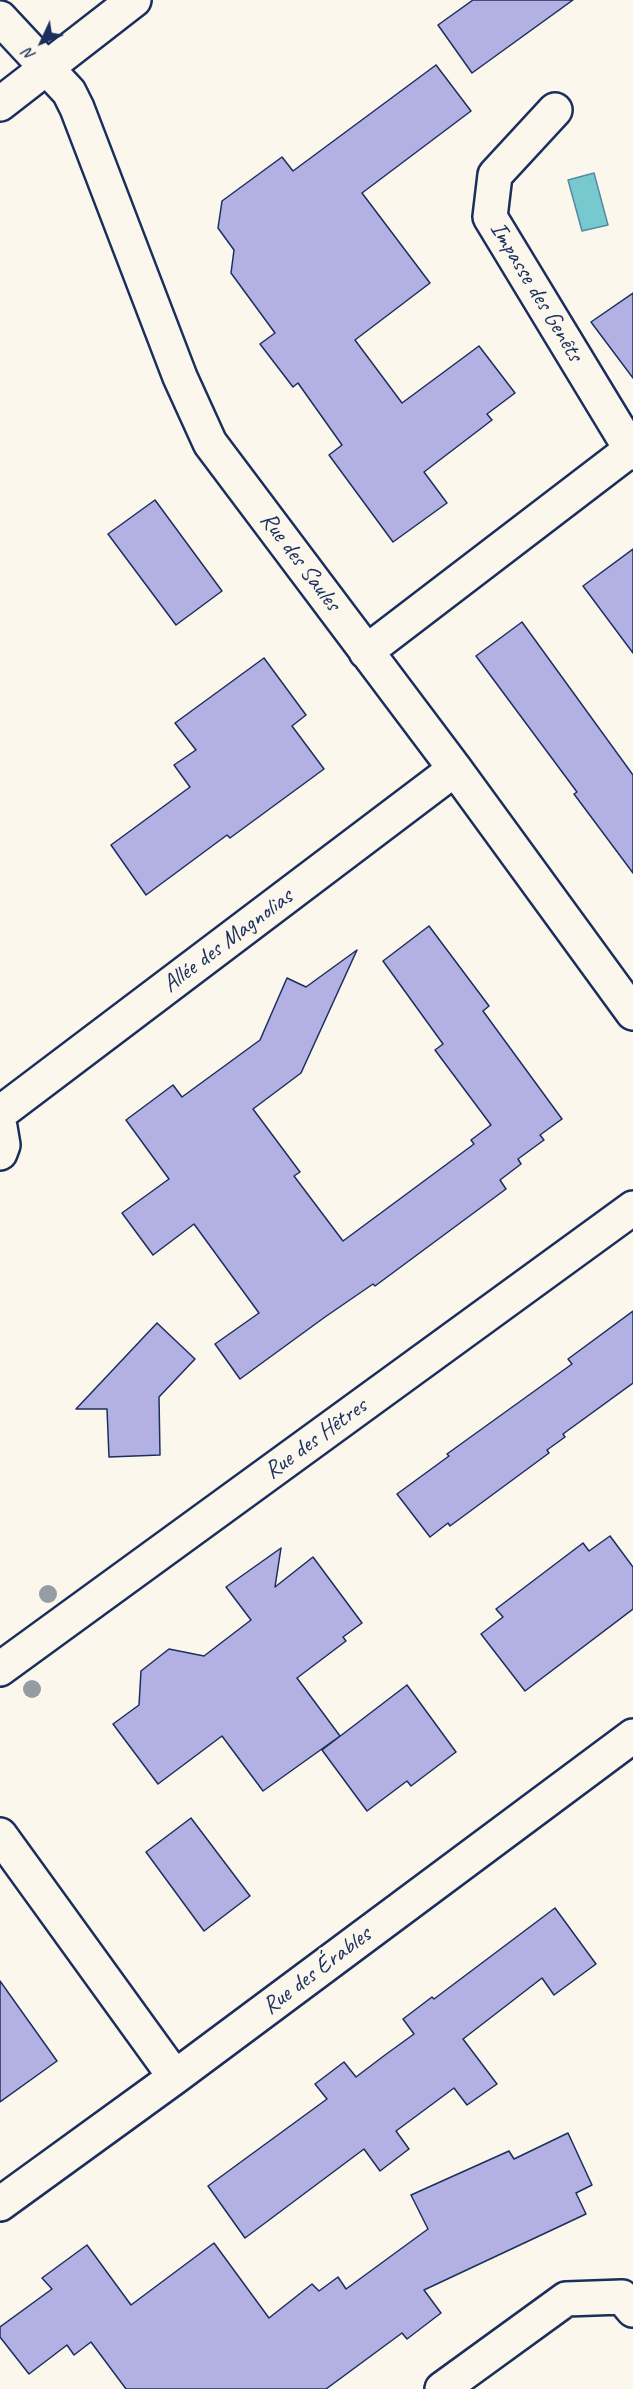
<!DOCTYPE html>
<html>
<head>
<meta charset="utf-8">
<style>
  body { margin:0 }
  #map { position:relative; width:633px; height:2389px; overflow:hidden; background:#fbf7ec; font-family:Caveat,sans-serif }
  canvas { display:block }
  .north { position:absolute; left:12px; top:12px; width:60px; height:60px; -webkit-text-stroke:4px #fbf7ec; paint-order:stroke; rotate:226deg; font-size:16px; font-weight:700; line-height:24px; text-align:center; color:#1b2f5e }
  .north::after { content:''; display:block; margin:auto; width:21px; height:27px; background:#1b2f5e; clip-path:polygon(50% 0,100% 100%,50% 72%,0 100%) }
</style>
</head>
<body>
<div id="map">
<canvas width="633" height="2389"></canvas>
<div class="north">N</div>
</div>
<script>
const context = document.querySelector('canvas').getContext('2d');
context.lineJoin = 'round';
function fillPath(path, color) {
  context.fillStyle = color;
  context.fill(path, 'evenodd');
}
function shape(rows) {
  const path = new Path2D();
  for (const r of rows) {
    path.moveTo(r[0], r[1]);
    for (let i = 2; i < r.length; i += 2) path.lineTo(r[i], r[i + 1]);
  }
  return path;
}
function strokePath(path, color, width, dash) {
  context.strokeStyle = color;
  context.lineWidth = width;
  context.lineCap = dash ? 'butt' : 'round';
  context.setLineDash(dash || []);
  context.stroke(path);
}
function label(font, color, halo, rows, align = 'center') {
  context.font = font + ' Caveat,sans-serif';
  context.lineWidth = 4.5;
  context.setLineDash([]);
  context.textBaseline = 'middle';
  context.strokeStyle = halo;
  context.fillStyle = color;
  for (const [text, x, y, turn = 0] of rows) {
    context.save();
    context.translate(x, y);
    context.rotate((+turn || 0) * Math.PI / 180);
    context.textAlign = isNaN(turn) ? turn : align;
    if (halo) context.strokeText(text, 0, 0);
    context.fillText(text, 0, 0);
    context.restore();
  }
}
const water = shape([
  [594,173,608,225,582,231,568,180,594,173]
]);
fillPath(water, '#78c9cf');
strokePath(water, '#538ba2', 1.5);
const building = shape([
  [473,0,573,0,472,73,438,25,473,0],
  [436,65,471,111,362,193,430,283,355,340,402,403,479,346,515,393,487,414,492,420,424,472,447,503,393,542,329,455,342,445,298,383,293,387,260,344,275,333,231,273,234,250,218,228,222,201,282,157,293,171,436,65],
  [633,293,633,378,591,322,633,293],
  [155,500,222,591,176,625,108,534,155,500],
  [633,549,633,653,583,586,633,549],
  [522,622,633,775,633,873,574,794,577,792,476,656,522,622],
  [264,658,306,715,292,726,324,769,230,838,227,835,146,895,111,845,190,787,174,765,196,750,175,723,264,658],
  [429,926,489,1006,483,1011,562,1119,540,1135,544,1140,518,1159,521,1164,500,1180,506,1189,375,1286,373,1284,325,1317,240,1379,215,1344,259,1313,194,1224,153,1255,122,1213,169,1179,126,1120,173,1085,182,1097,260,1040,287,978,306,987,357,950,301,1073,253,1109,300,1172,294,1176,343,1241,474,1144,471,1140,491,1125,435,1050,443,1044,383,961,429,926],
  [633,1311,633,1383,563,1434,565,1437,547,1450,549,1453,450,1526,448,1523,430,1537,397,1494,449,1456,447,1454,572,1364,568,1359,633,1311],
  [157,1323,195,1359,159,1397,160,1455,109,1457,107,1409,76,1409,157,1323],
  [610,1536,633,1567,633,1609,525,1691,481,1634,503,1617,496,1609,583,1543,589,1551,610,1536],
  [281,1548,275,1587,313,1557,362,1623,343,1637,346,1641,297,1678,340,1736,263,1791,222,1736,158,1784,113,1724,139,1705,141,1671,169,1649,204,1656,251,1620,226,1587,281,1548],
  [407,1685,456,1752,411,1786,407,1781,367,1811,322,1750,407,1685],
  [191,1818,250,1896,204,1931,146,1852,191,1818],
  [555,1908,596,1964,554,1995,542,1978,463,2039,497,2084,467,2105,454,2088,396,2131,409,2149,380,2171,364,2149,245,2238,208,2186,327,2099,315,2084,344,2062,356,2077,385,2055,414,2034,403,2019,432,1997,434,1999,555,1908],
  [0,1981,57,2061,0,2102,0,1981],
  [568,2133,592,2185,576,2193,586,2214,424,2290,441,2313,407,2339,402,2333,326,2389,126,2389,91,2342,74,2355,67,2345,29,2374,0,2337,0,2327,52,2289,42,2278,87,2245,131,2305,214,2243,269,2318,312,2284,319,2291,338,2277,346,2289,428,2229,411,2195,509,2151,514,2159,568,2133]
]);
fillPath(building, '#b3b1e3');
strokePath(building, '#1b2f5e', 1.5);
const minor = shape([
  [0,18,69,92,77,108,180,377,210,443,455,769,633,1013],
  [555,110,495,175,490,217,633,453],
  [366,652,630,450],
  [0,1113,455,769],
  [0,1127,3,1145,0,1153],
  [0,1669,633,1208],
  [0,1835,175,2077],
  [0,2204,175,2077,633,1736],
  [442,2389,566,2299,622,2297,633,2310]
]);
const tertiary = shape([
  [0,104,134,0]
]);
strokePath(minor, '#1b2f5e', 38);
strokePath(tertiary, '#1b2f5e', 38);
strokePath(minor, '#fbf7ec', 33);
strokePath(tertiary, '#fbf7ec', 33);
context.fillStyle = '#959da4';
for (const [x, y] of [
  [48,1594],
  [32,1689]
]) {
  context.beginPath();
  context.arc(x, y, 9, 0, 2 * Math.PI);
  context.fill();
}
label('24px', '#1b2f5e', '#fbf7ec', [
  ["Impasse des Genêts",536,292,59],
  ["Rue des Saules",300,562,53],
  ["Allée des Magnolias",228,941,-37],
  ["Rue des Hêtres",316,1439,-36],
  ["Rue des Érables",317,1971,-37]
]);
</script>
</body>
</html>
